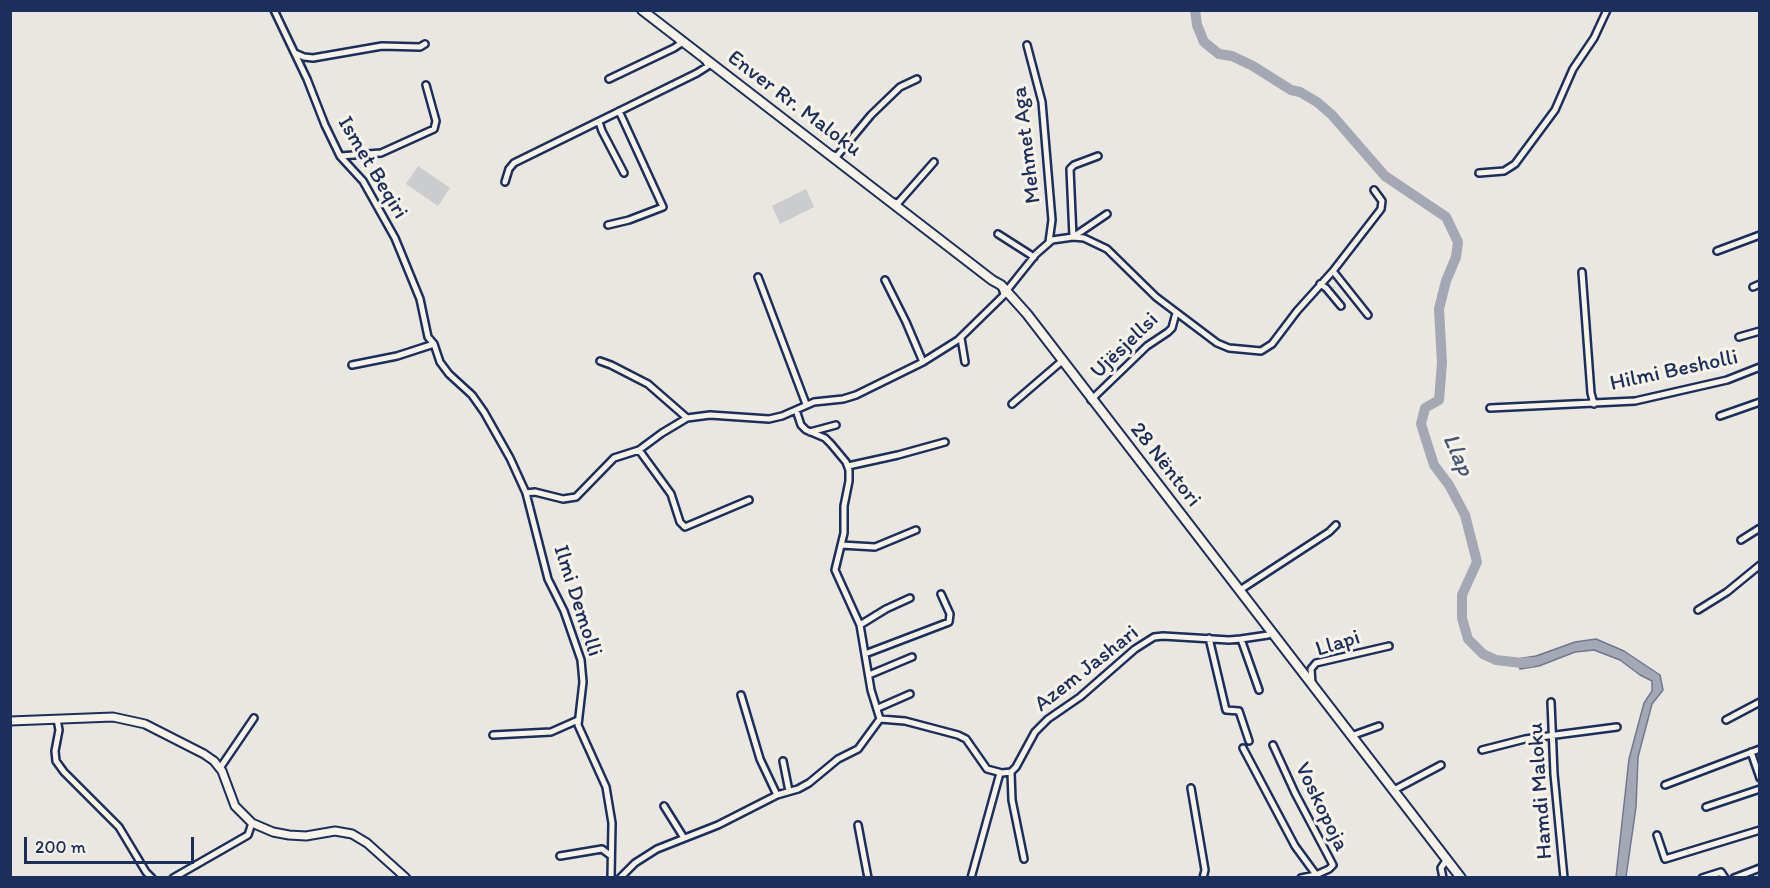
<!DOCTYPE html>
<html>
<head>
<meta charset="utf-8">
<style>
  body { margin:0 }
  #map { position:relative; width:1770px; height:888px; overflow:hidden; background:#eae7e0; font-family:Itim,sans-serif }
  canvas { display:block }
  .frame { position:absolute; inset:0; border:12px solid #1b2f5e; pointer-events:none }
  .scale { position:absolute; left:24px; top:837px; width:170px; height:27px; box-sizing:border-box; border:3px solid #1b2f5e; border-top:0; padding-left:8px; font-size:18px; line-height:21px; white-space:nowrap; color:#1b2f5e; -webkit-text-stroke:4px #f7f3e8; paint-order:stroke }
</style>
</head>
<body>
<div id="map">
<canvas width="1770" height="888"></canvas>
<div class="frame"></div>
<div class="scale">200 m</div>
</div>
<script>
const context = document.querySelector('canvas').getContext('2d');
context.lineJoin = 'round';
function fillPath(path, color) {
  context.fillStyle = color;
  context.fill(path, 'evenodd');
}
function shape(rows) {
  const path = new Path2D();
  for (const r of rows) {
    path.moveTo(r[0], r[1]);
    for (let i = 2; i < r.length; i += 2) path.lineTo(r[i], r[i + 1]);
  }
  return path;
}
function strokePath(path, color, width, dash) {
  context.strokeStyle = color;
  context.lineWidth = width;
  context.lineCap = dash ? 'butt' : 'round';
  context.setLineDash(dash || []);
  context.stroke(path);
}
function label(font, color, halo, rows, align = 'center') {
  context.font = font + ' Itim,sans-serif';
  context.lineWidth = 6;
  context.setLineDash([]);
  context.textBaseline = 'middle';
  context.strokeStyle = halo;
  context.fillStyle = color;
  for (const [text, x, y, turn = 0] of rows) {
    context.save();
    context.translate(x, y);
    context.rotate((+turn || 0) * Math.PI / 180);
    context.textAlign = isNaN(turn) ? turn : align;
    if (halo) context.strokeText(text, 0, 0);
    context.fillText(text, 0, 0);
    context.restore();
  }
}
fillPath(shape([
  [418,166,450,188,438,206,406,184],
  [806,189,814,207,780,224,772,206]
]), '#cbcccd');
const water = shape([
  [1596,639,1624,651,1660,675,1663,690,1652,704,1638,757,1636,807,1626,877,1616,877,1629,759,1644,703,1652,691,1652,681,1640,675,1620,660,1594,650,1575,652,1539,666,1520,669,1517,659,1536,656,1575,642,1596,639]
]);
fillPath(water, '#a3a8b4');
strokePath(water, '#6d7892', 1.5);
strokePath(shape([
  [1195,10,1197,25,1204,42,1219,54,1232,56,1253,66,1291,90,1300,92,1317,102,1332,115,1385,176,1446,217,1458,242,1456,257,1446,281,1439,309,1442,363,1439,400,1425,408,1421,424,1434,465,1449,485,1465,515,1477,562,1462,595,1462,618,1468,639,1483,654,1496,660,1522,663,1531,662]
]), '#a3a8b4', 10);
const minor = shape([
  [274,10,307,79,325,125,340,156,363,181,395,238,420,299,428,337,434,344,440,362,449,374,472,395,484,412,510,458,526,493,548,579,564,611,581,660,583,682,578,725,606,787,612,823,611,878],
  [1027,45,1042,102,1052,220,1049,242],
  [295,53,304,57,313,58,382,46,420,47,425,44],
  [609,79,674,48,680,44,678,38],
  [599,122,602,131,624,173],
  [833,155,837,156,871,115,900,87,917,79],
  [340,156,381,153,434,129,436,121,426,85],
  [1479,173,1504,171,1515,164,1555,110,1573,69,1594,38,1607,10],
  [505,182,509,169,514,163,697,73,708,66,705,60],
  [893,202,898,203,934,162],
  [608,225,629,220,663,207,619,111],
  [998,234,1034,257],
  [1073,237,1070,169,1074,165,1098,156],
  [1073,237,1107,214],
  [1717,251,1760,235],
  [1333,271,1368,315],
  [1582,272,1591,393,1594,404],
  [758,277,806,404],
  [885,280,906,322,923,362],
  [1320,284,1326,288,1341,306],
  [1753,287,1760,284],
  [1005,288,1008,289,1036,254,1052,240,1073,237,1084,238,1107,249,1156,297,1217,343,1229,348,1261,351,1272,344,1297,311,1333,271,1381,209,1382,201,1374,190],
  [1739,337,1760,331],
  [961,338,965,362],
  [600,361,611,365,648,384,687,418],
  [352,365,397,356,434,344],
  [1091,400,1147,346,1168,332,1172,328,1176,313],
  [1012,404,1062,361],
  [1490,408,1635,401,1727,380,1760,367],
  [796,410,801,425,806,430,825,438,831,444,846,462,849,470,849,481,844,506,844,533,835,570,860,625,871,690,880,719],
  [1720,416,1760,402],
  [810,432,836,425],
  [639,450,671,494,680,522,685,527,749,500],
  [848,466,898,455,945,442],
  [526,493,535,492,563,499,576,497,614,458,639,450,662,433,687,418,710,415,769,419,782,416,814,402,843,399,856,395,923,362,958,340,1004,295,1002,287],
  [1741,540,1760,528],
  [841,545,875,547,916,530],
  [1240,590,1329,532,1336,525],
  [1698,610,1727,592,1760,565],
  [860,625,886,609,910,598],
  [1209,638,1226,710,1239,711,1249,741],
  [1241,639,1268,635,1272,632],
  [865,654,949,622,950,614,941,594],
  [869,675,912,657],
  [1312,684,1311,669,1316,663,1389,646],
  [741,695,760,759,777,795],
  [1551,702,1554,774,1564,878],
  [878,708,910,694],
  [57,719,59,730,55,751,56,761,64,772,119,827,146,872,152,878],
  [880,719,905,721,958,735,966,739,987,769,1002,773,1011,772,1016,767,1035,732,1048,719,1080,697,1135,649,1154,637,1163,636,1229,640,1241,639,1259,690],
  [1726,720,1760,702],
  [493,735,551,732,578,720],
  [1351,736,1379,726],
  [1273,745,1295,793,1333,865,1329,869,1316,875,1301,878],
  [1243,748,1295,846,1317,876],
  [1482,750,1525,739,1617,727],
  [1751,752,1760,778],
  [783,761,789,791],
  [220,768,254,718],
  [1011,772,1012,800,1024,859],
  [1665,785,1760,749],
  [1191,788,1205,870,1203,878],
  [1394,790,1441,765],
  [664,806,684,838],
  [1706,807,1760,789],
  [858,825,868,878],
  [1657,835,1665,859,1760,830],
  [560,856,602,849,610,855],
  [173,878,248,835,252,823],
  [620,878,635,863,657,849,718,825,777,795,798,789,809,783,838,759,858,749,880,719],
  [971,878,1000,773],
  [1443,878,1441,868,1447,859],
  [1702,878,1721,872,1725,878],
  [1734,878,1760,868]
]);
const tertiary = shape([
  [10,721,113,717,145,724,204,754,214,761,222,771,235,806,252,823,273,832,289,835,306,836,335,831,352,834,367,843,406,878]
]);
const secondary = shape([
  [642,10,992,280,1001,285,1027,314,1461,878]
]);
strokePath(minor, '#1b2f5e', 10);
strokePath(tertiary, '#1b2f5e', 11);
strokePath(secondary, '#1b2f5e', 12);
strokePath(minor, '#f7f3e8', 5);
strokePath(tertiary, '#f7f3e8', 7);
strokePath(secondary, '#f7f3e8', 8);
label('22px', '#1b2f5e', '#f7f3e8', [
  ["Enver Rr. Maloku",794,104,37],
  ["Mehmet Aga",1027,145,-97],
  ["Ismet Beqiri",372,168,59],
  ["Ujësjellsi",1125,346,-44],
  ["Hilmi Besholli",1674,371,-12],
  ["28 Nëntori",1165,465,52],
  ["Ilmi Demolli",577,601,72],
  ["Llapi",1338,644,-17],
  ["Azem Jashari",1087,669,-38],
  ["Hamdi Maloku",1541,791,-94],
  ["Voskopoja",1321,807,64]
]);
label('italic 24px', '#445378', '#f7f3e8', [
  ["Llap",1457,455,66]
]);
</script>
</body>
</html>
